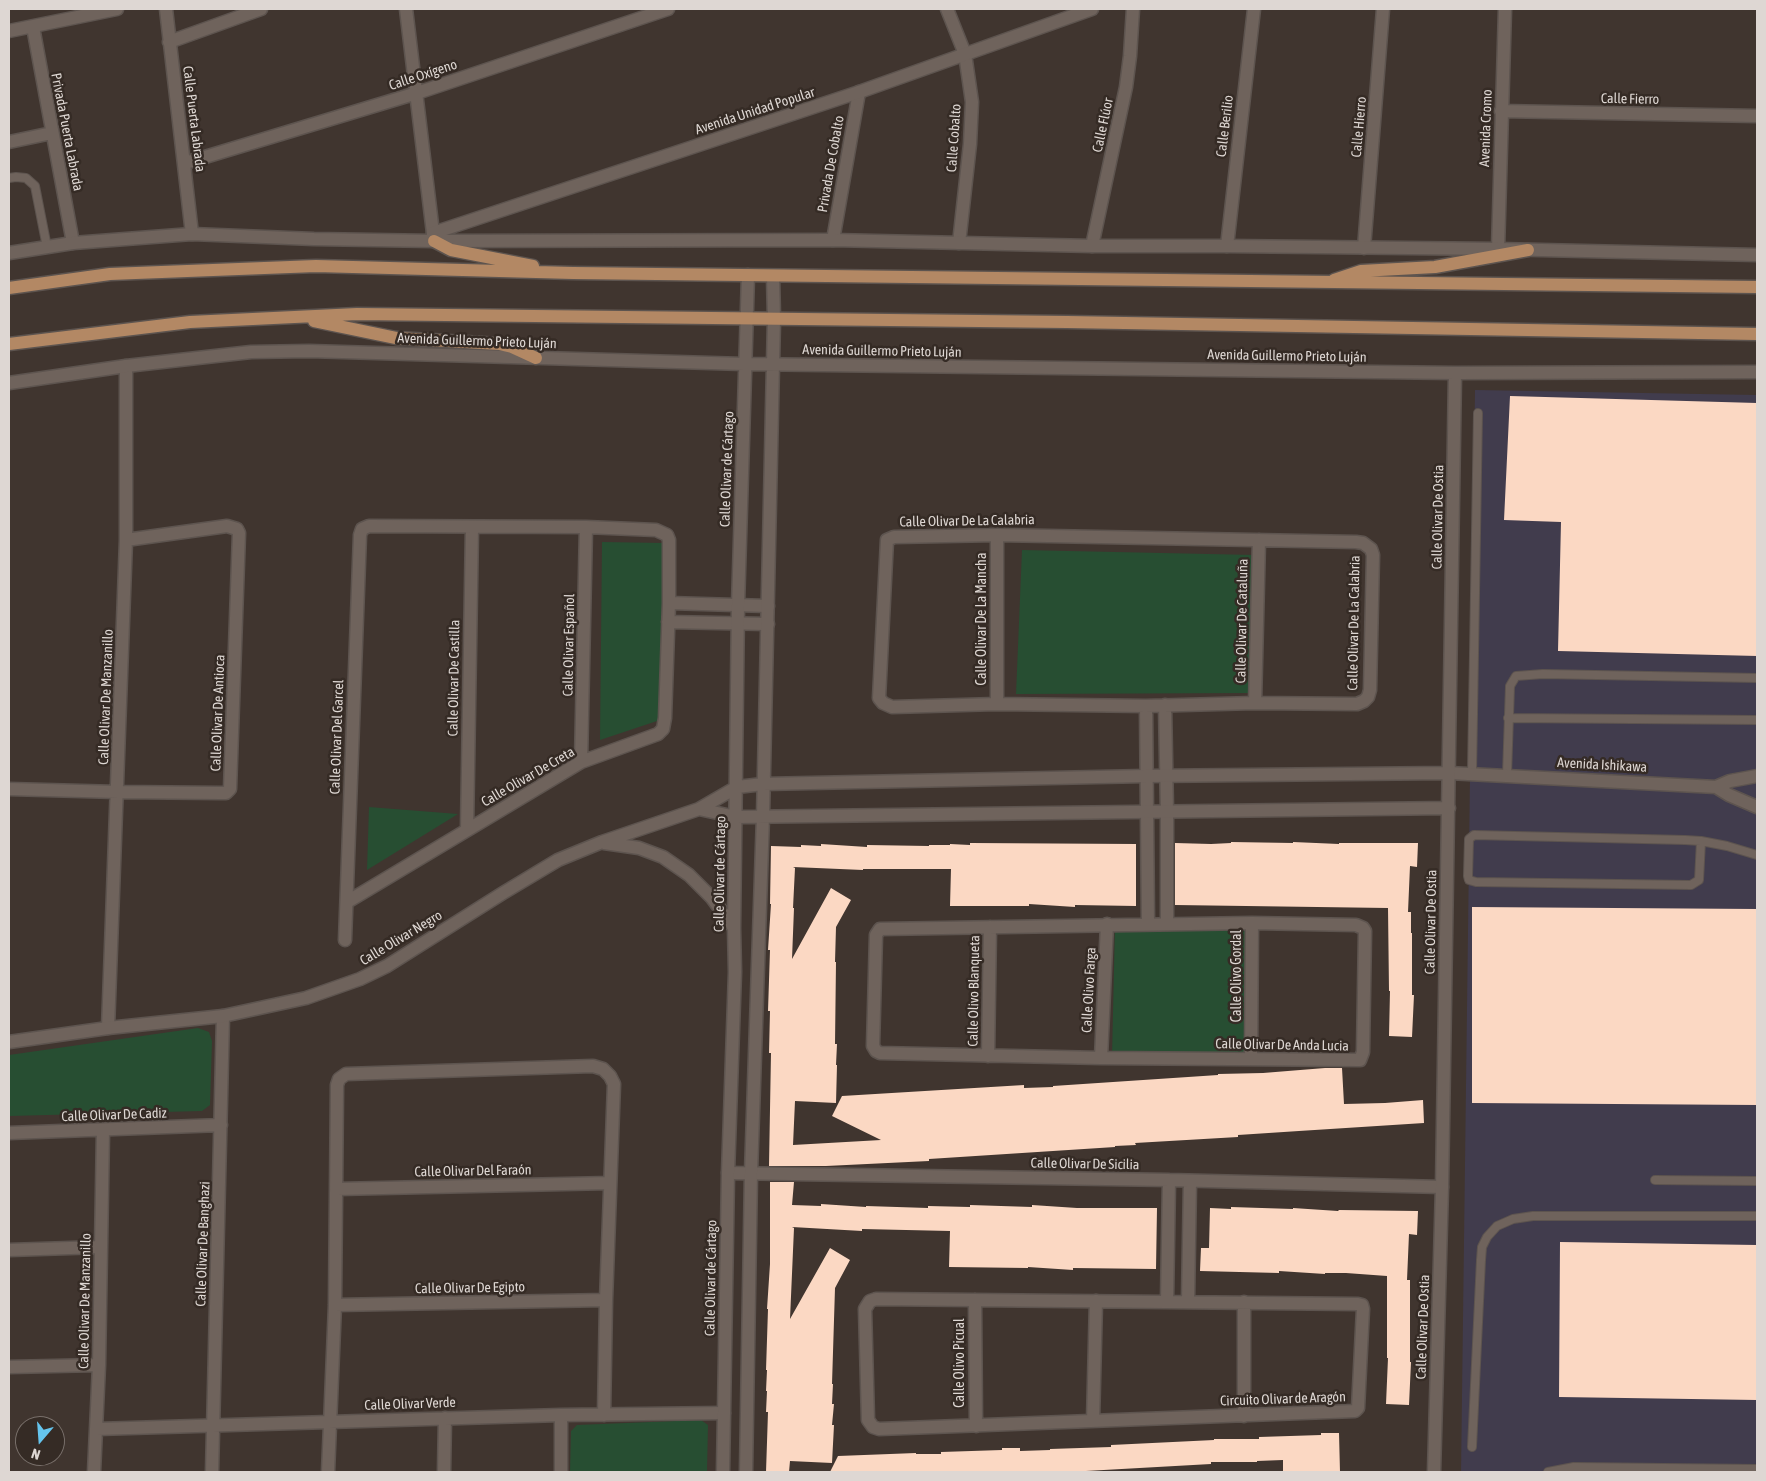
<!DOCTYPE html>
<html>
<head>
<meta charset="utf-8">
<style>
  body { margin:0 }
  #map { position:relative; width:1766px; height:1481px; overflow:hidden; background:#40352f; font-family:"Asap Condensed",sans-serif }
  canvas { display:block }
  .frame { position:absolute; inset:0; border:10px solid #ded7d3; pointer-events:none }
  .north { position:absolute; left:15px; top:1416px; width:50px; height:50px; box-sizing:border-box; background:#352b25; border:1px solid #79706b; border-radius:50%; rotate:198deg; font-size:14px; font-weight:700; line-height:20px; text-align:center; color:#ded7d3 }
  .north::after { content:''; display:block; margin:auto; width:18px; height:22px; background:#65c5ee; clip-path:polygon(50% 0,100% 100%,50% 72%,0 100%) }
</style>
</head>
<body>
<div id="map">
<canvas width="1766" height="1481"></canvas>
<div class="frame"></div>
<div class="north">N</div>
</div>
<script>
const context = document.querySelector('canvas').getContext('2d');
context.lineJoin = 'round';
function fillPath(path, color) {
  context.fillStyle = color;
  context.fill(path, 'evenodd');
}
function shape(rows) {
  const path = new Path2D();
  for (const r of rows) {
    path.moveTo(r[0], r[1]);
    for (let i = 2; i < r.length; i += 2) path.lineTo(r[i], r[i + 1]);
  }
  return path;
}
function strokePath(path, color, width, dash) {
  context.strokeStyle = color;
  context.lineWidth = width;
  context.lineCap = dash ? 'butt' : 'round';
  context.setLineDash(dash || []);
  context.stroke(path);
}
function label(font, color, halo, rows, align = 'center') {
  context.font = font + ' "Asap Condensed",sans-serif';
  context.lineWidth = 5;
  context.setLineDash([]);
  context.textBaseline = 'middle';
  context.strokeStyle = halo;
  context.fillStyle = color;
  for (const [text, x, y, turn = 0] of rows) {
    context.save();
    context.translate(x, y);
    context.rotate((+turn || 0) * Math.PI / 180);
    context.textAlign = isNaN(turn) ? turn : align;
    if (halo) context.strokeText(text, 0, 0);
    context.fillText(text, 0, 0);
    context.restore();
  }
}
fillPath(shape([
  [1475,390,1757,395,1757,1472,1461,1472]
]), '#413c4d');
fillPath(shape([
  [602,542,664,543,660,720,600,740],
  [1022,550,1255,555,1251,693,1016,694],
  [369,807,458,814,367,870],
  [1252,923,1250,1059,1112,1057,1115,924],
  [198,1028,209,1032,212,1041,210,1105,202,1111,9,1116,9,1055],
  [701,1420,708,1425,707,1472,570,1472,571,1431,577,1425]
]), '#274e32');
fillPath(shape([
  [1510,396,1757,403,1757,656,1558,651,1561,522,1504,520],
  [1231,842,1293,843,1293,842,1339,844,1339,843,1418,843,1417,867,1410,866,1408,912,1411,912,1411,933,1412,933,1412,995,1414,995,1412,1037,1389,1036,1390,991,1389,991,1388,908,1175,905,1175,843,1211,844,1231,843],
  [970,843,1136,844,1136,906,1075,905,1075,907,1029,904,1029,906,950,906,951,869,863,869,863,870,793,867,795,868,793,908,794,908,792,959,831,888,851,900,836,927,835,962,836,962,835,1044,837,1044,836,1065,837,1065,836,1103,795,1101,793,1145,881,1140,832,1116,842,1096,1024,1085,1024,1088,1053,1087,1053,1086,1218,1075,1218,1074,1263,1073,1325,1068,1342,1068,1344,1104,1385,1103,1423,1100,1424,1123,1299,1131,1238,1135,1238,1137,1135,1143,1136,1145,1115,1146,1115,1147,929,1159,929,1161,826,1166,769,1166,771,1053,769,1053,770,1011,768,1011,770,950,768,950,771,904,770,904,771,846,801,847,801,845,821,846,821,844,867,847,867,845,929,846,929,845,950,845,950,844,970,845],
  [1472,907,1757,909,1757,1105,1472,1103],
  [770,1182,794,1182,792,1205,821,1206,821,1204,866,1207,866,1206,928,1208,928,1206,970,1207,970,1205,1032,1207,1032,1205,1077,1208,1157,1208,1156,1269,1073,1268,1073,1270,1028,1267,1028,1268,949,1267,950,1231,862,1229,862,1231,792,1227,794,1228,790,1319,830,1248,850,1260,835,1288,832,1384,833,1384,832,1404,834,1404,832,1425,834,1425,832,1463,790,1461,789,1472,766,1472,768,1412,766,1412,767,1391,766,1391,767,1370,766,1370,768,1309,767,1309,770,1264],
  [1231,1207,1293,1209,1293,1208,1338,1211,1339,1210,1418,1211,1417,1235,1409,1234,1407,1280,1410,1280,1410,1362,1411,1362,1409,1405,1386,1404,1388,1358,1387,1358,1387,1276,1346,1273,1325,1273,1325,1274,1279,1271,1279,1273,1200,1271,1201,1248,1209,1248,1210,1208,1231,1209],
  [1560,1242,1757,1245,1757,1400,1559,1397],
  [1321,1433,1339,1433,1340,1472,1283,1472,1283,1460,1257,1461,1257,1462,1211,1462,1211,1464,1068,1472,830,1472,838,1456,916,1453,916,1454,941,1454,941,1452,1002,1450,1002,1448,1020,1448,1020,1451,1050,1450,1050,1449,1111,1447,1111,1445,1214,1440,1214,1439,1259,1439,1259,1437,1321,1435]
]), '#fbd8c3');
const service = shape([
  [9,178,16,177,26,178,35,186,47,247],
  [1508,718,1757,720],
  [1472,774,1478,413],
  [1507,775,1510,686,1516,676,1543,674,1757,678],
  [1701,841,1699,880,1691,885,1476,882,1469,880,1468,876,1469,839,1474,835,1685,840,1701,841,1727,846,1757,855],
  [1655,1180,1757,1181],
  [1472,1447,1481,1260,1482,1247,1487,1237,1497,1226,1513,1219,1533,1216,1757,1216],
  [1548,1472,1574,1467,1757,1469]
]);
const minor = shape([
  [166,9,192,234],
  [406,9,433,233],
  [947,9,965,54,972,102,970,144,959,243],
  [33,27,73,243],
  [9,31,117,9],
  [169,42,261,9],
  [1501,111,1757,116],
  [9,142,52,133],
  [185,163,417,93,668,9],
  [833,240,859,92],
  [1092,246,1126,87,1130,56,1133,9],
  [1227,246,1254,9],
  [1364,248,1383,9],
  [1498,249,1505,9],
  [997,535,1356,542,1363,543,1371,549,1373,555,1370,690,1368,697,1364,701,1357,704,1255,703,1146,706,997,704,892,707,883,703,879,698,887,540,894,537,997,535],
  [669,603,768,606],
  [668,622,768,624],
  [1255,703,1259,540],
  [997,704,997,535],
  [1165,705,1167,812,1167,924],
  [1146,706,1148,924],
  [581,762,586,527],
  [1449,773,1716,787],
  [1757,776,1730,781,1716,787,1729,795,1757,807],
  [9,789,118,792,221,793,226,793,230,789,239,533,237,529,227,526,126,540],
  [467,829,472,528],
  [1252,923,1356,925,1363,928,1365,931,1363,1052,1360,1060,1101,1058,880,1053,876,1051,873,1046,876,935,880,929,1252,923],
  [345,940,360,535,362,529,369,526,586,527,656,530,667,535,669,540,669,603,665,718,663,729,658,734,581,762,347,902],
  [108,1028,126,540,126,366],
  [988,1056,990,927],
  [1101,1058,1107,924],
  [1251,1059,1252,923],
  [9,1133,221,1125],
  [728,1173,1169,1180,1442,1187],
  [337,1189,610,1183],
  [9,1250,101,1247],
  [876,1299,1358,1304,1362,1305,1363,1309,1358,1408,1355,1411,879,1429,873,1427,868,1420,865,1309,870,1301,876,1299],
  [975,1300,976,1426],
  [1167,1301,1169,1180],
  [1188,1301,1190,1181],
  [335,1305,606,1300],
  [9,1367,99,1365],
  [1244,1416,1244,1302],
  [1093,1421,1096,1301],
  [97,1429,561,1415,724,1413],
  [94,1472,99,1365,103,1131],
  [212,1472,223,1016],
  [328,1472,335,1305,337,1085,339,1079,346,1074,593,1066,603,1069,610,1076,614,1084,606,1300,604,1415],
  [444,1472,445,1418],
  [561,1472,561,1415]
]);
const tertiary = shape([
  [434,241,433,233,859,92,1092,9],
  [9,253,73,243,192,234,314,239,434,241,833,240,1092,246,1227,246,1498,249,1757,255],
  [9,383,126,366,251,352,309,351,744,364,1455,373,1757,372],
  [699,809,736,817,1449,808],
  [604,843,639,848,663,857,689,875,712,898,734,928],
  [9,1042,108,1028,223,1016,306,998,360,979,387,966,503,893,558,860,602,842,699,809,737,787,763,784,1146,776,1449,773],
  [723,1472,728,1173,735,972,734,928,738,605,748,275],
  [746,1472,751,1173,763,816,774,319,773,276],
  [1434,1472,1442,1187,1455,373]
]);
const primary = shape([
  [434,241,451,250,533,266],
  [1334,280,1361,271,1435,267,1528,250],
  [9,288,110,274,316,266,573,273,1757,287],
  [314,321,396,338,499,344,512,347,536,358],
  [9,344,190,322,357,314,1067,322,1757,334]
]);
strokePath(service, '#5d544f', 10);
strokePath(minor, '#5d544f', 15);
strokePath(tertiary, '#5d544f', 15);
strokePath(primary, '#5d544f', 15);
strokePath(service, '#6f635c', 8);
strokePath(minor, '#6f635c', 12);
strokePath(tertiary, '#6f635c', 12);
strokePath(primary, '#b38864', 12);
label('14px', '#ded7d3', '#352b25', [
  ["Calle Oxígeno",423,75,-18],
  ["Calle Fierro",1630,99,1],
  ["Avenida Unidad Popular",755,111,-18],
  ["Calle Puerta Labrada",194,119,83],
  ["Calle Flúor",1103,125,-78],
  ["Calle Berilio",1225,126,-83],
  ["Calle Hierro",1359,127,-85],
  ["Avenida Cromo",1486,128,-88],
  ["Privada Puerta Labrada",67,132,79],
  ["Calle Cobalto",954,138,-86],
  ["Privada De Cobalto",831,164,-80],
  ["Avenida Guillermo Prieto Luján",477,341,2],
  ["Avenida Guillermo Prieto Luján",882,351,1],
  ["Avenida Guillermo Prieto Luján",1287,356,1],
  ["Calle Olivar de Cártago",727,469,-88],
  ["Calle Olivar De Ostia",1438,517,-89],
  ["Calle Olivar De La Calabria",967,521,-1],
  ["Calle Olivar De La Mancha",982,619,-90],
  ["Calle Olivar De Cataluña",1242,621,-89],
  ["Calle Olivar De La Calabria",1354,623,-89],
  ["Calle Olivar Español",569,645,-89],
  ["Calle Olivar De Castilla",454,678,-89],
  ["Calle Olivar De Manzanillo",106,697,-88],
  ["Calle Olivar De Antioca",218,713,-88],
  ["Calle Olivar Del Garcel",337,737,-88],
  ["Avenida Ishikawa",1602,765,3],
  ["Calle Olivar De Creta",528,777,-30],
  ["Calle Olivar de Cártago",720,874,-89],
  ["Calle Olivar De Ostia",1431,922,-89],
  ["Calle Olivar Negro",401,938,-31],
  ["Calle Olivo Gordal",1237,976,-90],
  ["Calle Olivo Farga",1089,990,-87],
  ["Calle Olivo Blanqueta",974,991,-89],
  ["Calle Olivar De Anda Lucia",1282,1045,1],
  ["Calle Olivar De Cadiz",114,1115,-2],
  ["Calle Olivar De Sicilia",1085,1164,1],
  ["Calle Olivar Del Faraón",473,1171,-1],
  ["Calle Olivar De Banghazi",203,1244,-88],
  ["Calle Olivar de Cártago",711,1278,-89],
  ["Calle Olivar De Egipto",470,1288,-1],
  ["Calle Olivar De Manzanillo",85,1301,-89],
  ["Calle Olivar De Ostia",1423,1327,-88],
  ["Calle Olivo Picual",960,1363,-90],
  ["Circuito Olivar de Aragón",1283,1399,-2],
  ["Calle Olivar Verde",410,1404,-2]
]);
</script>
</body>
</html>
